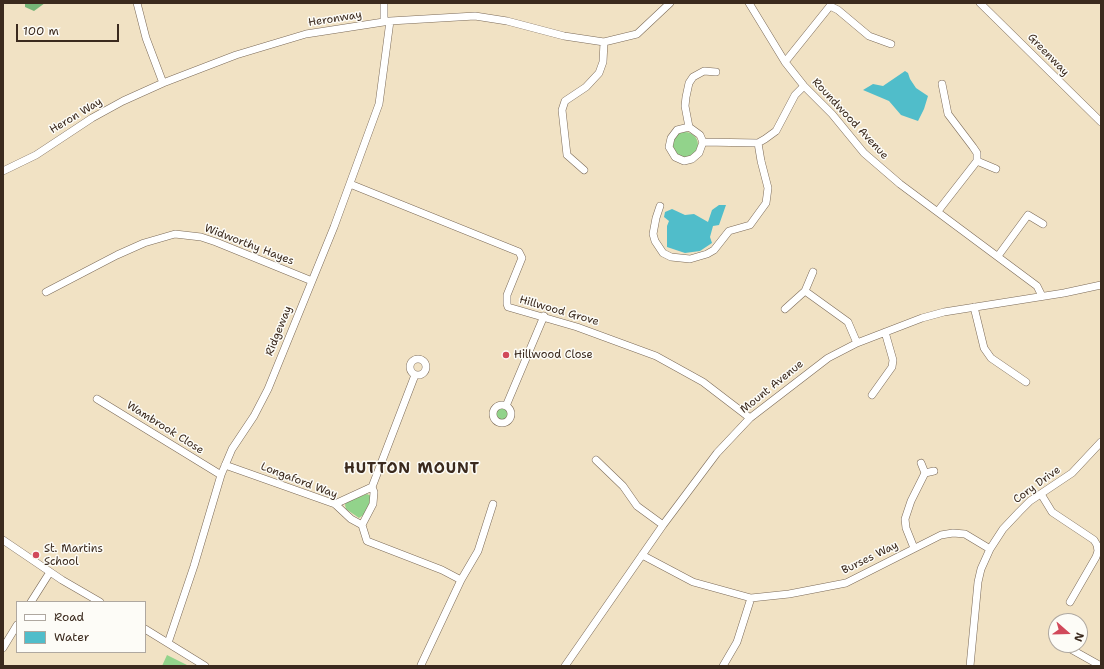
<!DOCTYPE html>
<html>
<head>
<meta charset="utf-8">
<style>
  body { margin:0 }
  #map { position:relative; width:1104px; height:669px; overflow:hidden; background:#f1e2c4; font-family:"Shantell Sans",sans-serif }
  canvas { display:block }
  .frame { position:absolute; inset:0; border:4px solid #3b2a1e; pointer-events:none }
  .legend { position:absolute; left:16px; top:601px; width:130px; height:52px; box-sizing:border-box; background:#fdfcf7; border:1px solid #afa8a0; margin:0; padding:5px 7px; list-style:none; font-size:12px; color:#3b2a1e }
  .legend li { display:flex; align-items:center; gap:8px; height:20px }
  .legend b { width:20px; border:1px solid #afa8a0 }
  .north { position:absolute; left:1048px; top:613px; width:40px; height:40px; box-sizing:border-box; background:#fdfcf7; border:1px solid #afa8a0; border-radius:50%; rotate:110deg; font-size:11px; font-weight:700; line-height:16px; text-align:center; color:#3b2a1e }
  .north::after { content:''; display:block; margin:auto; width:14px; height:18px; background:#d1495b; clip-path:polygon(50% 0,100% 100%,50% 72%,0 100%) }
  .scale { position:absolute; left:16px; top:24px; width:103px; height:18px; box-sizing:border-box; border:2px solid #3b2a1e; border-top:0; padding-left:5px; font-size:12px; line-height:14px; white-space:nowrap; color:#3b2a1e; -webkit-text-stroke:3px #fdfcf7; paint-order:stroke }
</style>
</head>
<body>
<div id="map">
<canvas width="1104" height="669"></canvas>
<div class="frame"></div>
<ul class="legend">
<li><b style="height:5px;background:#fff"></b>Road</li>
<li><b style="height:11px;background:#50bdca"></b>Water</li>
</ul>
<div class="north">N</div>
<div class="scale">100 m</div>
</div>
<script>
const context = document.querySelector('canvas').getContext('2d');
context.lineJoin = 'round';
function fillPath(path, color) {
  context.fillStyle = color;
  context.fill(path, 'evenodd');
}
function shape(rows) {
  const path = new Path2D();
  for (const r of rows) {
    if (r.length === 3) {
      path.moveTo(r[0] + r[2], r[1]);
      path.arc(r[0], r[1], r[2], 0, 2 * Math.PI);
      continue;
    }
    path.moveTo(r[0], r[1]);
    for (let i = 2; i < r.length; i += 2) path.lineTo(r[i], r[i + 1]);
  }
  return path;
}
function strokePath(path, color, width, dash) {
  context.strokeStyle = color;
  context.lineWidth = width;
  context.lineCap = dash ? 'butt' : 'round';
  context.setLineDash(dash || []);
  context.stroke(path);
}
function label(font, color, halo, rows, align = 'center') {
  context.font = font + ' "Shantell Sans",sans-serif';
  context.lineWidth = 3;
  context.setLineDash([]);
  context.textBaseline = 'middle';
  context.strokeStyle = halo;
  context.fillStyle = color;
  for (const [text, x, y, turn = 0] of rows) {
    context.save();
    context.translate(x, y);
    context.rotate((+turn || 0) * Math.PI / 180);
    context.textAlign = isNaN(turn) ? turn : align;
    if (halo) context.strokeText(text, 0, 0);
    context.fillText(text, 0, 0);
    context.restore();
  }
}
fillPath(shape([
  [685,145,13],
  [502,414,6],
  [367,494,371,496,371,504,365,514,359,518,346,509,345,505,346,502],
  [167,655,189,666,162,666]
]), '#92d38b');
fillPath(shape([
  [25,3,45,3,34,11,25,7]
]), '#75b577');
fillPath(shape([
  [905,71,908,73,910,79,916,88,928,96,924,109,918,121,901,115,889,101,863,90,873,84,883,86],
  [719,205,726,205,719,225,713,226,710,237,712,243,700,251,685,253,667,247,667,226,669,221,664,217,665,212,672,209,685,215,694,214,708,222,712,210]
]), '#50bdca');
const minor = shape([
  [137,3,146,38,163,83],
  [749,3,785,62,804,86,832,114,864,153,900,184,1037,286,1042,296],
  [980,3,1101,122],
  [384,22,384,3],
  [785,62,830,6,838,10,869,36,891,44],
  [716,72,704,71,693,77,689,83,686,97,685,106,689,127,700,135,703,142,758,143,765,139,776,131,795,95,804,86],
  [942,84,948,114,973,147,977,153,977,161,996,169],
  [689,127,677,130,671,138,669,147,675,157,684,161,692,159,699,153,703,142],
  [584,170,567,155,562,110,565,101,586,87,599,73,603,62,604,42],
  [3,171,36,155,92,118,123,101,163,83,236,55,306,34,390,21,475,16,507,21,564,36,604,42,637,34,670,3],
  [350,184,519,252,522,258,507,295,507,304,508,307,577,327,656,356,703,382,750,418],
  [660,206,656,218,653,234,655,241,663,253,671,257,690,259,707,254,714,250,729,231,750,225,766,203,768,188,761,161,758,143],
  [938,211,977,161],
  [998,256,1028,215,1043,224],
  [805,291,848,322,857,343],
  [46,292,117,255,144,243,175,234,201,237,216,242,312,281],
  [974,307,984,348,991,358,1026,382],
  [785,309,805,291,813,272],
  [418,367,8],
  [872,395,892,367,893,360,885,332],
  [97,399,221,475],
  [502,414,9],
  [506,406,544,316],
  [596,460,623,486,637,506,663,525],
  [225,465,335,504,351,519,362,525,367,541,442,570,461,580],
  [925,473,934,471],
  [1041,494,1052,512,1094,540,1097,545,1098,551,1096,557,1070,602],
  [335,504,372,487],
  [362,525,373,504,374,492,372,487,415,375],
  [3,540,62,580,100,602],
  [914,548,906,528,905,519,911,501,925,473,921,463],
  [990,549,1003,529,1019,512,1030,501,1072,473,1101,442],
  [642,555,693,582,751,598,789,594,846,583,941,535,953,533,965,534,990,549,981,569,978,582,970,666],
  [31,602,50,572],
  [145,629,205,666],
  [168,643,194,566,221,475,232,449,254,416,268,389,334,227,379,104,390,21],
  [1067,647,1101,666],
  [3,648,17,625],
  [421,665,461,580,478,551,493,504],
  [565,666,663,525,717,453,750,418,828,358,857,343,922,318,944,312,1064,293,1101,285],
  [723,666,737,642,751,598]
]);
strokePath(minor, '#7b6a58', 8);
strokePath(minor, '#fff', 7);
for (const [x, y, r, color] of [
  [506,355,4,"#d1495b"],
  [36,555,4,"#d1495b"]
]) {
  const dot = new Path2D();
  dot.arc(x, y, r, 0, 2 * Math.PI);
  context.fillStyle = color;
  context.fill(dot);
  strokePath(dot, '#fdfcf7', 1.5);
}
label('11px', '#3b2a1e', '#fdfcf7', [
  ["Heronway",335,19,-9],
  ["Greenway",1048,55,46],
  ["Heron Way",76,116,-31],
  ["Roundwood Avenue",850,119,47],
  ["Widworthy Hayes",249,245,21],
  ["Hillwood Grove",559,311,16],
  ["Ridgeway",279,331,-68],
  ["Mount Avenue",772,387,-39],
  ["Wambrook Close",165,428,32],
  ["Longaford Way",299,481,21],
  ["Cory Drive",1037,485,-36],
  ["Burses Way",870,558,-26]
]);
label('11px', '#3b2a1e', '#fdfcf7', [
  ["Hillwood Close",514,355],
  ["St. Martins",44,549],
  ["School",44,562]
], 'left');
context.letterSpacing = '1px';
label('bold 15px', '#3b2a1e', '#fdfcf7', [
  ["HUTTON MOUNT",412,469]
]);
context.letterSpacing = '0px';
</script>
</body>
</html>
